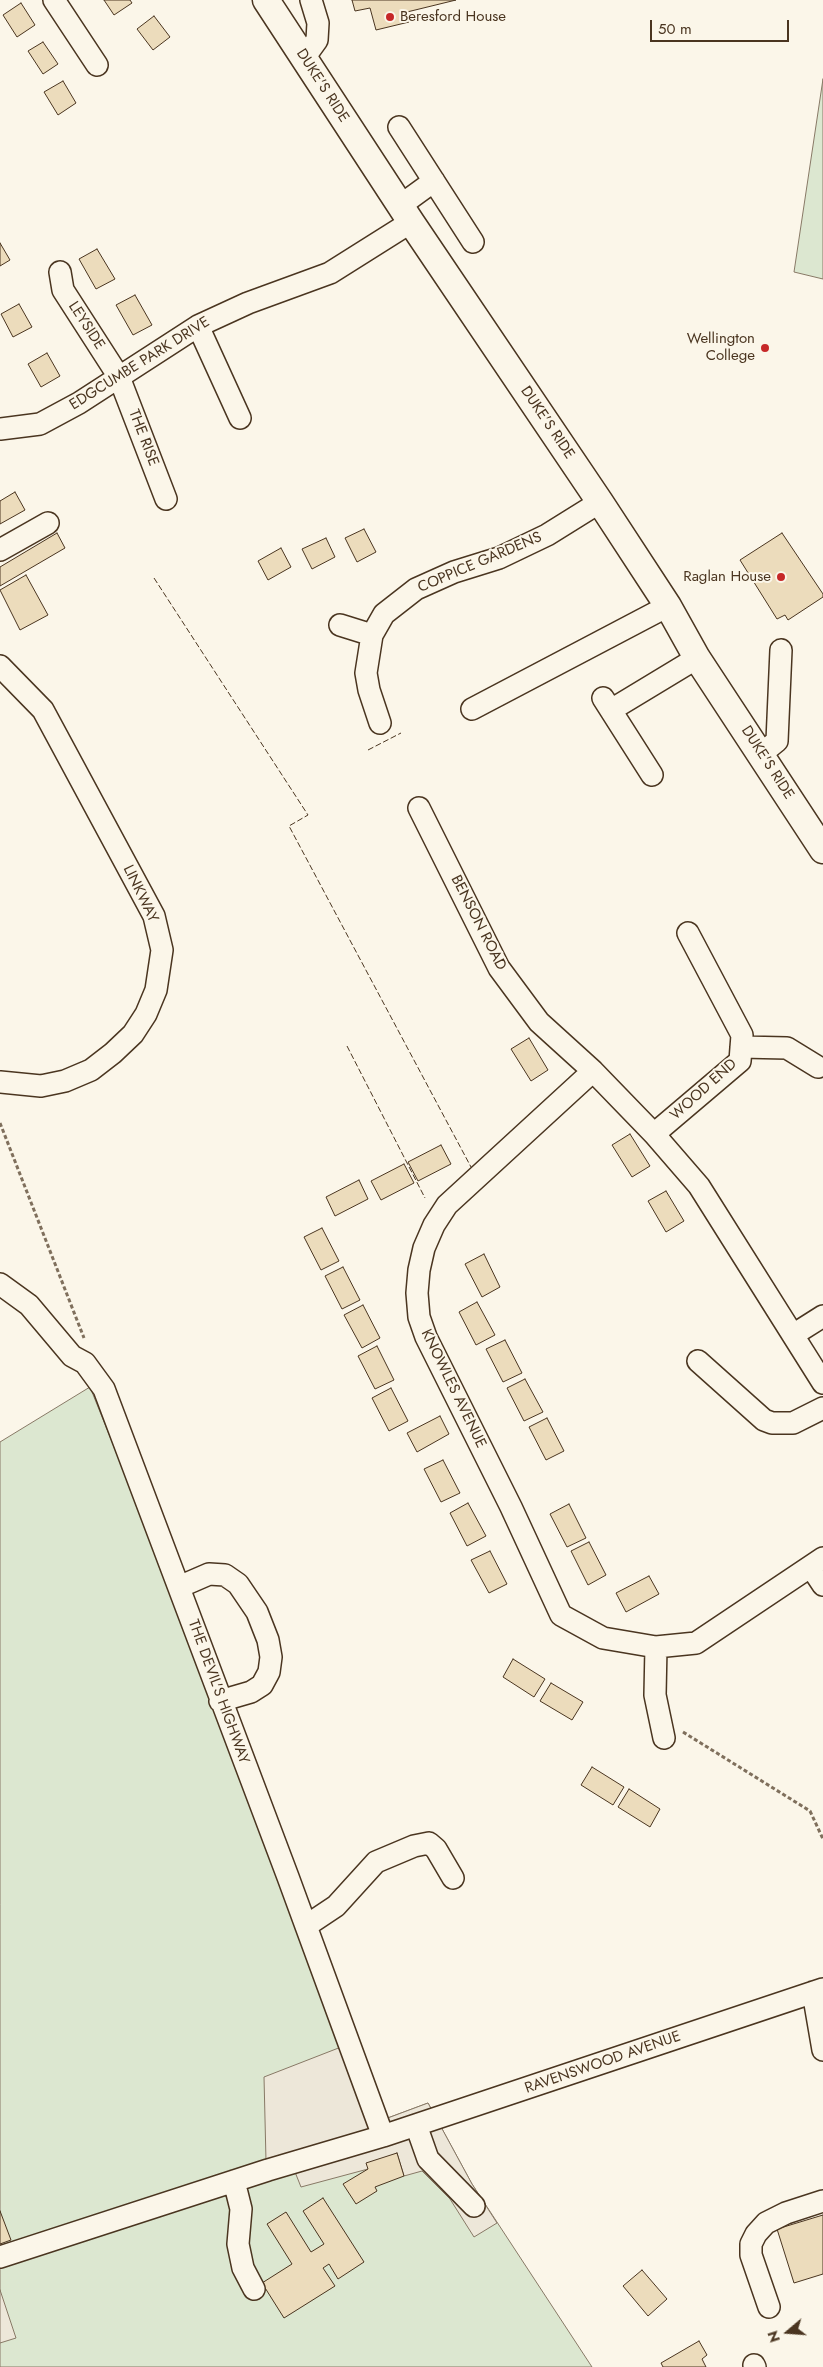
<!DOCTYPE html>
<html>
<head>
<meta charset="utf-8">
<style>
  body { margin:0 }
  #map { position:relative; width:823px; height:2367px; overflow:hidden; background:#fbf6e9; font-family:Jost,sans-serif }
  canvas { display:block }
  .north { position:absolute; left:763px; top:2307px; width:50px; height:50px; -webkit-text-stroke:4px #fbf6e9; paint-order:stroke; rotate:252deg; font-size:14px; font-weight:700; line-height:20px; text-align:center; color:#4a3520 }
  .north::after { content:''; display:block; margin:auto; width:18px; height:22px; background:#4a3520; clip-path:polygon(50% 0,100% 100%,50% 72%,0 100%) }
  .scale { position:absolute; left:650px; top:20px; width:139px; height:22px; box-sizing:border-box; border:2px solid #4a3520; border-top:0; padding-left:6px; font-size:15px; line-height:18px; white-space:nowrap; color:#4a3520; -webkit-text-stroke:4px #fbf6e9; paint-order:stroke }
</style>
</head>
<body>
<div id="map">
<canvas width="823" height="2367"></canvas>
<div class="north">N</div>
<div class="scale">50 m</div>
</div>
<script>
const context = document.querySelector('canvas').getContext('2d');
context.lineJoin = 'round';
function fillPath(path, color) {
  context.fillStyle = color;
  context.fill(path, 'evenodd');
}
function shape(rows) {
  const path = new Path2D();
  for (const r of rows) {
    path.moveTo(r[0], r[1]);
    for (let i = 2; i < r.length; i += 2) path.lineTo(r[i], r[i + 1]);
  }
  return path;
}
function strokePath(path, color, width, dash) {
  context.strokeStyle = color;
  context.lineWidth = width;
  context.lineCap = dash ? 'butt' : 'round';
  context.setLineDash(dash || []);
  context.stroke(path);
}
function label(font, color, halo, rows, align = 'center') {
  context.font = font + ' Jost,sans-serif';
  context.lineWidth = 4;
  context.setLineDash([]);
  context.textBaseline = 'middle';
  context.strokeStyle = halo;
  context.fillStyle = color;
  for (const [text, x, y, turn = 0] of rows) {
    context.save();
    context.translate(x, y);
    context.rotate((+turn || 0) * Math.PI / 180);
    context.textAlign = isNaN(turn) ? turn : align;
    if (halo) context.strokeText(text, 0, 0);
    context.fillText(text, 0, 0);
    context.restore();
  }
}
const green = shape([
  [823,79,823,279,794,272,823,79],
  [90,1387,385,2119,428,2103,472,2184,592,2367,0,2367,0,1442,90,1387]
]);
fillPath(green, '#dce7d0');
strokePath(green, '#887966', 1);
const parking = shape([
  [354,2042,385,2119,428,2103,472,2184,497,2223,474,2237,450,2199,422,2171,404,2176,397,2153,368,2169,301,2187,295,2172,266,2161,264,2077,354,2042],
  [0,2290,16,2338,0,2343,0,2290]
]);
fillPath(parking, '#ede7d9');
strokePath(parking, '#887966', 1);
const building = shape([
  [104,0,130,0,132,3,114,15,104,0],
  [352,0,456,0,407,12,409,22,376,30,370,8,355,11,352,0],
  [21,3,35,25,17,37,3,15,21,3],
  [154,16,170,37,153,50,137,29,154,16],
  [43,42,58,64,43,74,28,51,43,42],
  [63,81,76,103,58,115,44,92,63,81],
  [0,243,10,260,0,266,0,243],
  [97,249,115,279,96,289,79,259,97,249],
  [135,295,152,325,133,335,116,305,135,295],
  [19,304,32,327,13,337,1,314,19,304],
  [47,353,60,376,41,387,28,364,47,353],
  [15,492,25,510,0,524,0,501,15,492],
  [364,529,376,552,357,562,345,538,364,529],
  [57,533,65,548,0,586,0,567,57,533],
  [782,533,823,594,823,597,788,620,785,615,777,619,740,560,782,533],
  [326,538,335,557,312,569,302,549,326,538],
  [281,548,291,567,268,580,258,561,281,548],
  [26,575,48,615,20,630,0,590,26,575],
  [529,1038,548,1070,531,1081,511,1049,529,1038],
  [630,1134,650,1166,632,1177,612,1145,630,1134],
  [441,1145,451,1164,418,1181,408,1162,441,1145],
  [404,1164,414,1183,381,1200,371,1181,404,1164],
  [359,1180,368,1199,335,1216,326,1197,359,1180],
  [666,1191,684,1221,666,1232,648,1201,666,1191],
  [322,1228,339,1261,321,1270,304,1237,322,1228],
  [484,1254,500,1287,482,1297,465,1264,484,1254],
  [343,1267,360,1300,342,1309,325,1276,343,1267],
  [477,1302,495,1335,476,1345,459,1312,477,1302],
  [363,1305,380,1338,362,1348,344,1315,363,1305],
  [505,1340,522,1373,503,1382,486,1349,505,1340],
  [377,1346,394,1380,375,1389,358,1356,377,1346],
  [525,1379,543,1412,524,1421,507,1388,525,1379],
  [391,1388,408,1421,389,1431,372,1398,391,1388],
  [440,1416,449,1434,417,1452,407,1433,440,1416],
  [547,1418,564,1451,546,1460,529,1427,547,1418],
  [443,1460,460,1493,441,1502,424,1469,443,1460],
  [468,1503,486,1536,467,1546,450,1513,468,1503],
  [569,1504,586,1538,567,1547,550,1514,569,1504],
  [589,1542,606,1575,588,1585,571,1551,589,1542],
  [490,1551,507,1584,489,1593,471,1560,490,1551],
  [649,1576,659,1594,626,1612,616,1593,649,1576],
  [513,1659,545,1679,534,1697,503,1677,513,1659],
  [551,1683,583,1702,572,1720,540,1701,551,1683],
  [592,1767,624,1787,613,1805,581,1785,592,1767],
  [629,1789,660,1809,650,1827,618,1807,629,1789],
  [397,2153,404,2176,375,2187,377,2191,356,2204,343,2184,368,2169,366,2163,397,2153],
  [323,2198,364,2262,338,2279,329,2264,323,2268,335,2286,284,2318,262,2283,292,2264,267,2224,286,2212,311,2252,324,2244,303,2211,323,2198],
  [0,2211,11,2240,0,2244,0,2211],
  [823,2215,823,2274,794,2283,777,2229,823,2215],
  [642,2270,667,2299,648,2316,623,2286,642,2270],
  [699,2341,707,2355,702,2359,706,2367,663,2367,661,2363,699,2341]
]);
fillPath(building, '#ecdcbc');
strokePath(building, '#4a3520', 1);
const minor = shape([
  [54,0,97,65],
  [304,58,317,40,318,23,311,0],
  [399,127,473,242],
  [401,205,434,181],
  [60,272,63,290,119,377,166,499],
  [198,326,240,418],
  [0,429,40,424,79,403,198,326,248,303,330,273,411,222],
  [0,550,48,523],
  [340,625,372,635],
  [0,666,43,710,154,916,162,950,156,990,146,1014,133,1034,113,1053,91,1070,65,1081,41,1086,0,1082],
  [603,698,652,775],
  [472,709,668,606],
  [611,710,697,658],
  [380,723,369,690,366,673,372,635,384,614,416,589,454,572,499,558,547,535,600,502],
  [761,754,777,741,781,650],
  [419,808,499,968,539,1022,593,1071,654,1134,699,1186,823,1383],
  [741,1047,787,1048,818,1067],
  [593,1071,447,1205,434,1225,424,1248,419,1270,417,1293,419,1317,426,1337,511,1507,561,1615,603,1638,656,1647,696,1643,823,1558],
  [654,1134,740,1061,742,1035,688,933],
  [0,1284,29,1305,72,1356,85,1363,104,1389,288,1877,383,2136],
  [793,1335,823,1316],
  [698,1361,764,1420,772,1423,793,1423,823,1408],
  [811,1567,823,1585],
  [179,1587,209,1574,225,1575,238,1584,257,1612,268,1640,271,1657,269,1672,262,1685,251,1692,220,1701],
  [656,1647,655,1695,664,1738],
  [306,1926,336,1906,376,1862,414,1846,429,1843,436,1849,453,1878],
  [813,1992,823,2050],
  [416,2125,428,2159,474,2206],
  [234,2181,241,2209,238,2244,243,2268,254,2289],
  [0,2257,268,2170,383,2136,823,1989],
  [769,2307,751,2255,751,2244,756,2234,766,2223,786,2213,823,2201],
  [754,2365,755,2367]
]);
const major = shape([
  [266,0,411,222,600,502,668,606,697,658,823,850]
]);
strokePath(minor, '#4a3520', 24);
strokePath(major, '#4a3520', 29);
strokePath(shape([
  [0,1123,84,1338],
  [683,1732,810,1811,823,1839]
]), '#7f6f5c', 3, [4, 2.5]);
strokePath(minor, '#fbf6e9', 21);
strokePath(major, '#fbf6e9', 26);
strokePath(shape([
  [154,578,308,815,289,826,471,1167],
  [368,750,401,733],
  [347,1046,425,1198]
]), '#4a3520', 1, [6, 2.5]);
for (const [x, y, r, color] of [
  [390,17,5,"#c62828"],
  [765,348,5,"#c62828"],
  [781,577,5,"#c62828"]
]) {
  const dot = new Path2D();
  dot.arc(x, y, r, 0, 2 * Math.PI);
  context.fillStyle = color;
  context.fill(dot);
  strokePath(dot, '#fbf6e9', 2);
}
label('15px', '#4a3520', '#fbf6e9', [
  ["Beresford House",400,17,"left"],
  ["Wellington",755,339],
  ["College",755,356],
  ["Raglan House",771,577]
], 'right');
label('15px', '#4a3520', '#fbf6e9', [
  ["DUKE'S RIDE",322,86,57],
  ["LEYSIDE",86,326,57],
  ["EDGCUMBE PARK DRIVE",140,364,-32],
  ["DUKE'S RIDE",547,423,56],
  ["THE RISE",143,438,69],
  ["COPPICE GARDENS",480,563,-23],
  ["DUKE'S RIDE",767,763,57],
  ["LINKWAY",140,894,64],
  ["BENSON ROAD",478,923,63],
  ["WOOD END",704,1090,-42],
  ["KNOWLES AVENUE",453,1389,64],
  ["THE DEVIL'S HIGHWAY",218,1692,70],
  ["RAVENSWOOD AVENUE",603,2063,-19]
]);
</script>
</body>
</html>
